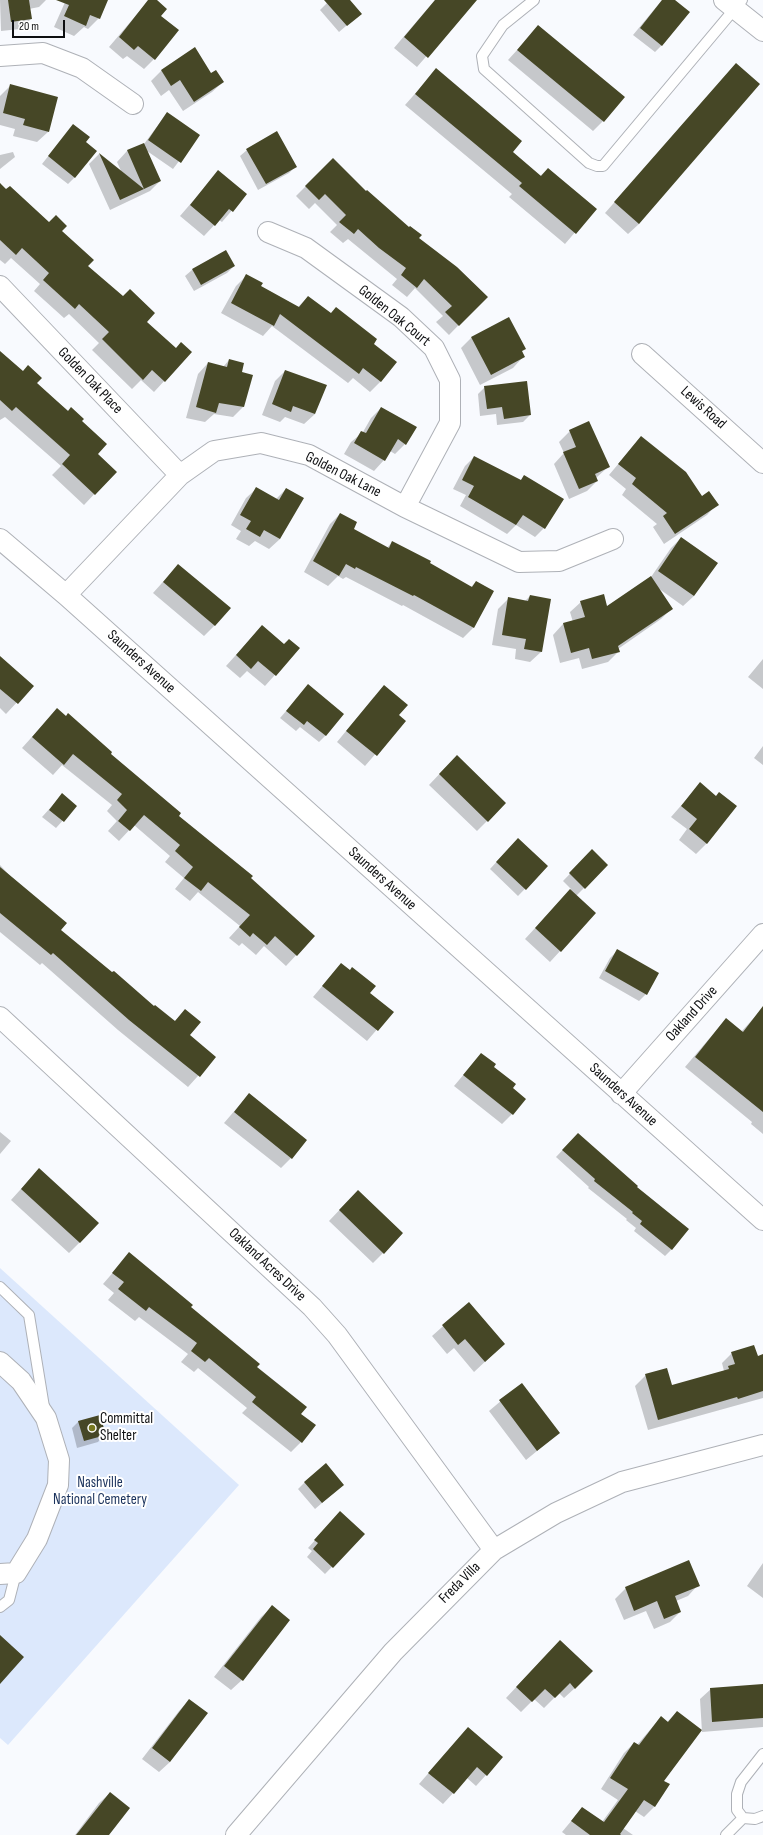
<!DOCTYPE html>
<html>
<head>
<meta charset="utf-8">
<style>
  body { margin:0 }
  #map { position:relative; width:763px; height:1835px; overflow:hidden; background:#f8fafe; font-family:"Sofia Sans Condensed",sans-serif }
  canvas { display:block }
  .scale { position:absolute; left:12px; top:20px; width:53px; height:18px; box-sizing:border-box; border:2px solid #0e0f11; border-top:0; padding-left:5px; font-size:12px; line-height:14px; white-space:nowrap; color:#0e0f11; -webkit-text-stroke:3px #fff; paint-order:stroke }
</style>
</head>
<body>
<div id="map">
<canvas width="763" height="1835"></canvas>
<div class="scale">20 m</div>
</div>
<script>
const context = document.querySelector('canvas').getContext('2d');
context.lineJoin = 'round';
function fillPath(path, color) {
  context.fillStyle = color;
  context.fill(path, 'evenodd');
}
function shape(rows) {
  const path = new Path2D();
  for (const r of rows) {
    path.moveTo(r[0], r[1]);
    for (let i = 2; i < r.length; i += 2) path.lineTo(r[i], r[i + 1]);
  }
  return path;
}
function strokePath(path, color, width, dash) {
  context.strokeStyle = color;
  context.lineWidth = width;
  context.lineCap = dash ? 'butt' : 'round';
  context.setLineDash(dash || []);
  context.stroke(path);
}
function label(font, color, halo, rows, align = 'center') {
  context.font = font + ' "Sofia Sans Condensed",sans-serif';
  context.lineWidth = 4;
  context.setLineDash([]);
  context.textBaseline = 'middle';
  context.strokeStyle = halo;
  context.fillStyle = color;
  for (const [text, x, y, turn = 0] of rows) {
    context.save();
    context.translate(x, y);
    context.rotate((+turn || 0) * Math.PI / 180);
    context.textAlign = isNaN(turn) ? turn : align;
    if (halo) context.strokeText(text, 0, 0);
    context.fillText(text, 0, 0);
    context.restore();
  }
}
fillPath(shape([
  [0,1268,239,1485,8,1745,0,1738]
]), '#dce8fc');
fillPath(shape([
  [0,0,46,0,39,7,29,9,31,19,20,29,1,31],
  [66,0,107,0,99,18,88,29,84,27,74,36,54,27],
  [149,0,155,0,160,16,154,59,144,69,127,56,123,59,109,47],
  [330,0,349,0,353,20,339,32,320,10],
  [435,0,475,0,417,67,394,48],
  [662,0,673,0,662,45,655,52,633,35],
  [539,26,603,121,593,131,508,60],
  [194,49,211,74,223,82,212,92,183,111,169,90,161,96,151,81,161,71],
  [736,64,639,224,628,234,605,213],
  [436,70,511,152,540,176,548,169,595,209,565,244,509,197,512,194,405,105],
  [11,85,48,132,37,142,13,136,15,129,0,125,0,96],
  [167,113,199,135,173,169,147,151,160,181,150,191,110,210,89,164,99,154,122,173,117,162,127,151,144,144],
  [73,125,84,143,75,177,68,184,42,164],
  [247,150,296,166,289,173,258,190,240,156],
  [13,152,15,157,0,169,0,155],
  [333,159,366,193,486,297,449,335,436,322,443,316,415,288,407,297,392,285,397,279,348,239,343,243,330,232,337,225,315,203,309,209,296,196],
  [218,172,246,194,222,222,219,220,204,236,180,216],
  [0,183,4,193,61,231,86,266,175,349,191,352,154,392,141,380,132,389,92,350,99,343,69,314,64,318,34,291,40,284,11,258,5,264,0,260],
  [226,251,234,266,227,273,194,291,185,276,192,270],
  [247,275,260,286,298,307,308,297,372,344,381,381,370,392,353,378,348,383,272,326,263,336,221,313,236,286],
  [471,338,524,349,521,352,523,357,513,368,480,385,461,348],
  [0,356,81,421,96,454,115,472,84,505,52,475,61,466,5,417,0,420],
  [229,360,241,373,251,375,243,407,233,417,214,414,205,422,186,418,198,374,208,363,223,367],
  [285,371,315,414,304,424,285,417,280,422,262,415,275,381],
  [485,387,530,415,523,422,497,425,496,414,480,416,478,394],
  [381,408,405,444,395,454,390,451,384,460,374,471,344,454,351,442,363,432,371,418],
  [589,423,608,467,596,478,597,481,587,491,569,499,554,464,564,453,559,442,570,431],
  [641,437,702,497,717,504,707,515,664,544,653,527,657,524,622,495,626,489,609,475],
  [474,457,520,481,524,476,544,528,535,537,516,525,507,534,460,506,466,495,453,489,465,466],
  [257,488,276,499,286,489,280,539,269,549,255,541,249,546,236,539,241,531,231,525,246,498],
  [340,514,352,530,387,548,392,542,471,587,476,582,493,592,473,628,463,638,403,605,402,606,346,577,343,579,338,576,328,586,304,572,330,524],
  [681,538,694,596,683,606,658,588,671,609,661,619,618,649,619,651,608,662,582,669,579,658,560,663,553,635,563,624,573,622,570,612,581,602,607,607,651,577,671,548],
  [178,565,215,625,204,636,153,593],
  [530,596,550,600,541,652,530,662,515,659,516,649,492,645,498,609,509,598,525,601],
  [262,626,284,645,298,649,265,686,247,671,240,678,226,666],
  [0,658,32,686,6,714,0,708],
  [763,659,763,689,748,677],
  [308,686,326,735,319,742,300,727,296,731,280,718],
  [374,697,404,721,365,766,337,742],
  [57,709,314,936,286,966,264,946,256,955,242,943,239,946,229,938,240,926,198,892,190,901,175,889,184,878,165,862,170,856,134,825,119,841,108,831,117,821,107,811,112,805,62,765,53,775,22,748],
  [763,746,763,765,754,758],
  [446,767,505,803,477,831,429,785],
  [700,784,716,797,707,843,696,854,679,840,687,829,671,817],
  [62,795,76,806,56,828,42,817],
  [511,846,547,866,518,896,490,869],
  [592,851,607,865,576,896,595,913,550,962,525,939,571,889,563,881],
  [0,865,60,930,154,1007,174,1022,185,1011,188,1036,215,1057,188,1087,118,1030,42,963,40,965,0,932],
  [617,951,646,994,639,1001,599,978,610,958],
  [341,964,369,993,392,1012,367,1041,313,997],
  [762,1009,763,1010,763,1134,751,1124,752,1122,685,1067,726,1019,741,1032],
  [481,1054,511,1088,512,1114,502,1124,454,1086],
  [249,1094,291,1158,281,1168,224,1123],
  [0,1132,11,1141,0,1154],
  [571,1141,636,1188,672,1249,665,1256,634,1231,636,1228,626,1220,627,1219,588,1188,589,1187,556,1157],
  [29,1180,80,1242,69,1253,11,1200],
  [347,1202,402,1234,373,1263,329,1221],
  [129,1254,256,1368,300,1414,301,1442,291,1452,242,1413,247,1408,198,1368,194,1372,181,1362,188,1354,139,1317,135,1321,108,1300,114,1293,103,1284],
  [469,1303,504,1344,474,1372,454,1348,447,1354,432,1336],
  [732,1353,757,1357,763,1355,763,1398,648,1430,635,1386,646,1375,671,1387,724,1371,722,1363],
  [521,1384,559,1433,526,1460,489,1411],
  [79,1421,104,1435,98,1442,77,1448,72,1428],
  [305,1482,336,1491,315,1509,298,1489],
  [334,1519,364,1534,325,1574,307,1557,312,1551,308,1548],
  [763,1563,763,1598,747,1586],
  [698,1585,688,1596,676,1601,680,1612,670,1622,654,1629,646,1611,624,1620,615,1599,626,1588],
  [272,1607,242,1680,231,1690,214,1677,261,1617],
  [549,1652,575,1688,564,1698,559,1693,544,1708,534,1699,521,1712,506,1698],
  [763,1685,763,1727,702,1732,700,1699,711,1689],
  [189,1700,170,1762,159,1772,142,1759,179,1711],
  [677,1712,663,1781,669,1785,654,1807,644,1817,635,1811,623,1828,633,1835,566,1835,562,1832,582,1808,602,1822,618,1800,601,1789,624,1753,634,1743,637,1745,661,1717,667,1722],
  [468,1728,486,1775,476,1786,467,1778,443,1804,419,1784],
  [110,1793,108,1835,75,1835,99,1803]
]), '#0003');
fillPath(shape([
  [8,0,29,0,32,19,11,22],
  [56,0,108,0,100,19,90,15,86,26,64,16,69,5],
  [148,0,157,0,167,9,161,16,179,30,155,60,138,46,134,50,119,37],
  [324,0,350,0,362,14,347,26],
  [435,0,477,0,428,58,404,37],
  [662,0,675,0,690,12,662,46,640,28],
  [538,25,625,97,604,122,517,50],
  [195,47,211,73,216,70,224,82,194,102,180,80,171,86,161,70],
  [736,63,760,84,639,224,614,202],
  [436,68,522,141,513,152,541,176,548,168,597,209,576,234,519,186,522,183,415,94],
  [10,84,58,97,49,132,23,125,25,119,3,113],
  [167,112,200,135,181,163,148,140],
  [73,124,90,137,86,142,97,151,75,178,48,156],
  [277,131,297,167,266,184,246,149],
  [144,143,161,181,144,189,127,150],
  [99,153,144,189,120,200],
  [333,158,366,191,367,190,409,227,410,226,422,235,419,238,457,267,488,297,459,326,445,312,452,306,424,279,417,288,401,275,406,268,379,248,358,229,354,234,339,222,346,215,325,194,319,200,305,186],
  [218,170,247,194,233,212,229,209,215,226,190,205],
  [0,183,6,189,10,186,49,222,56,215,67,226,62,231,94,260,88,266,123,296,130,289,155,313,147,322,176,348,181,342,192,352,165,382,152,370,143,380,102,339,109,332,79,304,75,309,43,280,49,273,22,248,16,255,0,240],
  [226,250,235,266,201,285,192,269],
  [246,274,263,283,261,286,299,307,308,296,331,313,336,307,377,339,374,344,397,362,381,382,363,368,359,374,280,314,274,326,231,303],
  [509,317,526,349,522,351,525,357,491,375,471,337],
  [0,351,23,371,28,365,42,378,37,383,68,411,71,407,84,419,82,421,107,444,98,454,117,472,95,495,62,464,70,455,16,407,12,411,0,400],
  [229,359,244,363,242,372,253,375,244,407,219,403,216,413,196,407,208,362,227,367],
  [285,370,327,385,315,414,293,406,291,412,272,404],
  [527,381,531,415,504,419,502,407,487,409,484,386],
  [381,407,417,427,406,445,398,439,385,461,354,443,361,431,366,433],
  [589,421,610,467,595,474,598,481,579,489,563,452,576,447,569,430],
  [641,436,686,472,702,496,709,491,719,505,675,534,663,516,667,513,632,484,636,478,618,464],
  [474,456,521,480,524,475,564,499,545,529,523,515,516,525,468,497,474,486,462,480],
  [256,487,279,500,286,488,304,498,280,539,264,530,260,537,246,529,251,521,240,515],
  [340,513,357,522,354,529,389,548,392,541,431,561,430,563,472,587,476,581,494,591,474,628,414,595,413,596,356,567,355,569,346,564,339,576,313,561],
  [681,537,718,563,694,596,658,571],
  [178,564,231,608,215,626,163,582],
  [651,576,673,609,618,646,620,652,592,659,589,648,571,653,563,623,585,617,580,601,604,594,607,606],
  [530,595,551,599,542,652,524,649,526,639,502,635,508,597,528,601],
  [262,625,284,644,289,639,300,648,276,676,258,661,251,669,236,655],
  [0,656,34,686,18,704,0,689],
  [308,684,344,714,326,736,307,721,304,725,286,711],
  [384,685,408,705,399,715,406,721,377,756,346,731],
  [57,708,66,716,68,713,112,752,111,754,181,813,179,816,253,876,251,878,315,936,297,956,275,936,267,945,253,933,250,937,239,927,250,915,208,882,201,891,184,878,193,867,175,851,180,845,144,815,130,831,118,821,127,810,117,800,122,794,73,754,64,765,32,737],
  [457,755,506,803,488,822,439,774],
  [700,782,716,796,719,792,737,806,707,844,689,829,697,819,681,806],
  [62,793,77,806,64,822,49,810],
  [518,838,548,866,526,890,496,862],
  [592,849,608,865,585,889,569,873],
  [0,867,67,923,61,930,112,972,114,971,154,1006,155,1005,175,1021,185,1009,201,1022,190,1035,216,1057,200,1077,129,1020,53,953,51,955,0,913],
  [570,889,596,913,561,952,535,928],
  [617,949,659,973,647,995,605,971],
  [341,963,350,970,352,967,376,986,370,993,394,1012,378,1031,322,986],
  [763,1006,763,1112,695,1057,726,1018,743,1032],
  [481,1053,496,1064,494,1067,516,1084,513,1088,526,1099,513,1115,463,1075],
  [249,1093,307,1140,292,1159,234,1112],
  [578,1133,638,1186,637,1187,689,1229,672,1250,640,1224,642,1221,632,1213,633,1212,594,1181,595,1179,562,1150],
  [39,1168,99,1223,80,1243,21,1189],
  [358,1190,403,1233,384,1254,339,1210],
  [129,1252,193,1305,191,1307,260,1364,257,1367,307,1407,301,1414,316,1425,302,1443,252,1402,256,1397,209,1358,205,1362,191,1351,197,1343,149,1307,146,1311,118,1289,124,1282,112,1273],
  [469,1302,505,1344,485,1362,465,1339,458,1345,442,1325],
  [754,1345,758,1356,763,1354,763,1391,738,1399,737,1397,658,1420,645,1374,667,1368,672,1385,729,1369,728,1366,735,1364,731,1352],
  [522,1383,560,1433,537,1451,499,1400],
  [100,1415,106,1435,84,1441,78,1421],
  [326,1463,344,1485,322,1503,304,1482],
  [340,1511,365,1534,333,1568,313,1549,318,1543,314,1540],
  [689,1560,700,1586,675,1596,681,1612,664,1619,657,1601,634,1611,625,1587],
  [272,1605,290,1620,243,1681,224,1666],
  [0,1635,24,1657,0,1684],
  [560,1640,593,1671,575,1689,570,1683,555,1698,545,1689,532,1702,516,1687],
  [763,1684,763,1718,712,1722,710,1688],
  [189,1699,208,1713,170,1762,152,1748],
  [677,1711,702,1730,664,1781,670,1784,655,1807,644,1800,620,1834,621,1835,590,1835,571,1821,582,1807,604,1822,628,1789,610,1778,634,1742,639,1745,661,1716,668,1722],
  [468,1727,503,1757,487,1776,477,1767,454,1794,428,1773],
  [110,1792,130,1808,109,1835,76,1835]
]), '#464726');
const service = shape([
  [534,0,503,25,482,56,484,69,589,163,597,166,603,166,742,0],
  [0,1287,29,1315,44,1407],
  [0,1607,9,1600,16,1573],
  [763,1754,741,1782,737,1794,737,1810,743,1818,755,1819,763,1816],
  [726,1835,743,1818]
]);
const minor = shape([
  [724,0,763,31],
  [0,56,43,53,82,68,133,104],
  [268,232,306,248,401,317,434,348,450,380,450,423,405,507],
  [0,286,180,475],
  [642,354,763,463],
  [0,539,66,595,763,1220],
  [66,595,180,475,214,451,261,443,309,455,405,507,519,562,559,561,613,539],
  [0,1017,312,1307,337,1335,494,1550],
  [621,1094,763,934],
  [0,1362,21,1381,46,1418,59,1460,58,1485,37,1539,16,1573,0,1574],
  [236,1835,393,1652,494,1550,556,1513,622,1482,763,1445]
]);
strokePath(service, '#aeb1b7', 12);
strokePath(minor, '#aeb1b7', 22);
strokePath(service, '#fff', 10);
strokePath(minor, '#fff', 20);
for (const [x, y, r, color] of [
  [92,1428,4,"#777820"]
]) {
  const dot = new Path2D();
  dot.arc(x, y, r, 0, 2 * Math.PI);
  context.fillStyle = color;
  context.fill(dot);
  strokePath(dot, '#fff', 1.5);
}
label('15px', '#0e0f11', '#fff', [
  ["Golden Oak Court",394,316,39],
  ["Golden Oak Place",90,381,46],
  ["Lewis Road",703,408,42],
  ["Golden Oak Lane",343,475,27],
  ["Saunders Avenue",141,662,42],
  ["Saunders Avenue",382,879,42],
  ["Oakland Drive",692,1014,-48],
  ["Saunders Avenue",623,1095,42],
  ["Oakland Acres Drive",267,1265,43],
  ["Freda Villa",460,1583,-45]
]);
label('15px', '#0e0f11', '#fff', [
  ["Committal",100,1419],
  ["Shelter",100,1436]
], 'left');
label('15px', '#1a325c', '#fff', [
  ["Nashville",100,1483],
  ["National Cemetery",100,1500]
]);
</script>
</body>
</html>
